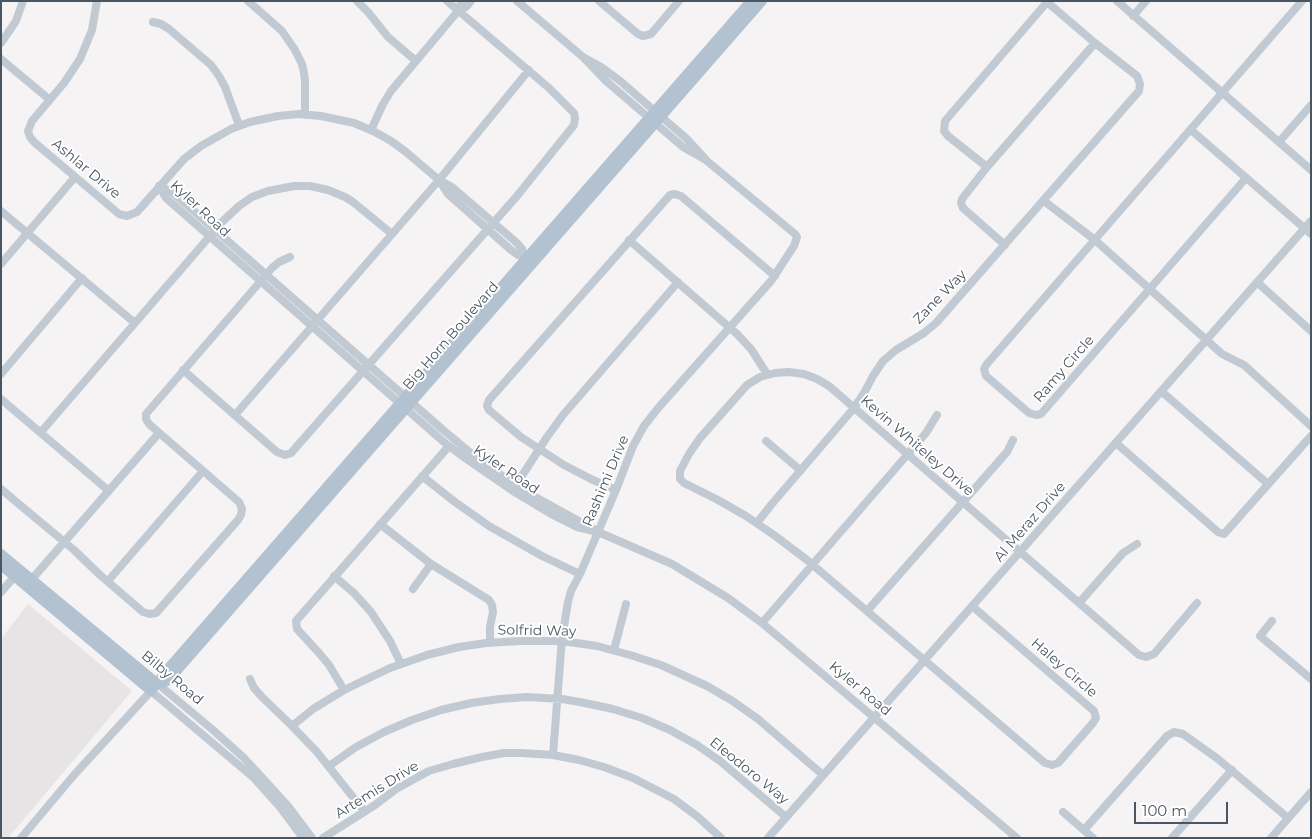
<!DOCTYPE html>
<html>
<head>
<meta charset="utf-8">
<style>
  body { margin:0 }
  #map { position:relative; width:1312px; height:839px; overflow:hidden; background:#f5f3f3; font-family:Montserrat,sans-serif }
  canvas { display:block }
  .frame { position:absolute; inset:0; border:2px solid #4a5661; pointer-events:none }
  .scale { position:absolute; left:1134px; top:802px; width:94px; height:22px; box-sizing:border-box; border:2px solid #4a5661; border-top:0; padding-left:6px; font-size:15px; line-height:18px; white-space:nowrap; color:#4a5661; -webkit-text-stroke:4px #fff; paint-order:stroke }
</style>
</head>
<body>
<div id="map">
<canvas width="1312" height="839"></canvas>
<div class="frame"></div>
<div class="scale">100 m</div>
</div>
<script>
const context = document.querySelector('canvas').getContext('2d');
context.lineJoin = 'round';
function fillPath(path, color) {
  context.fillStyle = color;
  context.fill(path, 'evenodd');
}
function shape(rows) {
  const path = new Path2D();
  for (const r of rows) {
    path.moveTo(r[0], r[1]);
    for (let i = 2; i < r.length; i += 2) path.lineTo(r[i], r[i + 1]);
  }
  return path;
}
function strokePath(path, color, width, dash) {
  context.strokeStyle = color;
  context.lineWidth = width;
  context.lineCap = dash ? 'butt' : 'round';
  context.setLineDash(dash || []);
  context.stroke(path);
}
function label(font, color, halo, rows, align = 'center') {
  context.font = font + ' Montserrat,sans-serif';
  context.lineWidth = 4;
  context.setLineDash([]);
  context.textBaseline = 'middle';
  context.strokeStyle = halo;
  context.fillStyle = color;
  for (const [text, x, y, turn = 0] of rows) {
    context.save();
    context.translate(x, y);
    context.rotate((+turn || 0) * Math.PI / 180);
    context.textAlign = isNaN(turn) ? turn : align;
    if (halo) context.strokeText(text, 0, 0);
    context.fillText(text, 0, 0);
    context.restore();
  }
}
fillPath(shape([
  [28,604,132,691,8,838,1,838,1,639]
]), '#e6e4e5');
strokePath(shape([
  [97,1,92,30,80,59,64,83,32,121,28,131,30,137,34,142,119,214,127,216,137,212,184,159,201,146,231,129,250,122,278,116,299,114,321,116,354,123,373,131,391,141,406,152,439,180,448,194,511,250,518,255,526,258],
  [248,1,282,31,295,50,302,64,304,73,305,81,305,115],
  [357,1,368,12,388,37,416,61],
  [517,1,583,57,606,81,683,147,706,160],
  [599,1,638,34,643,36,651,34,679,1],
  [1117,1,1311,170],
  [458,11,466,7,471,1],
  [1133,16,1146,1],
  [153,22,161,24,169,29,211,65,219,76,225,87,239,125],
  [1,43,16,21,23,1],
  [1,59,50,100],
  [371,130,383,104,391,91,458,11,462,1],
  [1191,130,1311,234],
  [1279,142,1311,105],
  [987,167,948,136,944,131,945,121,1048,1],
  [1246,178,1041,414,1036,415,1029,413,986,376,984,369,986,365,1302,1],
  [439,180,452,187,517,243,522,249,526,258],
  [159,186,166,198,445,443,465,458,513,491,553,515,577,527,598,532,612,538,672,564,728,598,762,623,1017,838],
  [159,186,172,192,442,429,472,454,519,488,595,530],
  [1044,201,1095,240,1222,354,1244,365,1311,426],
  [1,211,135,323],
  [629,240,737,334,751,349,767,374],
  [1005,245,963,208,961,203,962,199,987,167,1095,43],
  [1,264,75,177],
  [1257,282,1311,331],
  [183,370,277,452,285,455,291,453,517,196,574,125,575,118,574,113,549,88,447,1],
  [1,374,82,278],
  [1161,391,1268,484],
  [1,399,109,491],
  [235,415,439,180,529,70],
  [41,432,222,222,239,206,252,197,268,191,294,186,310,186,328,190,345,197,353,202,392,234],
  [766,441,800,470],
  [1116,443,1218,532,1224,534,1311,436],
  [422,476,455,502,489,526,542,556,580,574],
  [516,485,547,437,563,415,678,282],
  [1,489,74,550,100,575,143,612,150,614,156,613,238,520,241,515,242,509,239,502,149,424,146,419,146,414,272,268,279,262,290,257],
  [616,490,593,480,564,465,521,437,489,410,487,406,489,400,670,195,675,194,681,196,775,276],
  [757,523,771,505,854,408,864,393,873,376,883,361,896,350,924,333,936,323,1139,91,1140,84,1137,76,1095,43,1047,2],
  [380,524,431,564,489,600,492,605,493,612,490,627,490,643],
  [334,576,354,593,371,612,390,641,401,664],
  [32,579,159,433],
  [108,581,203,471],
  [413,589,431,564],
  [1,592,15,576],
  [1079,603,1123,553,1137,544],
  [972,606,1094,711,1096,718,1093,723,1058,763,1052,765,1045,763,807,560,774,535,746,516,718,500,684,483,680,479,680,471,689,454,700,438,747,385,760,377,775,373,789,372,804,374,817,379,829,386,1139,655,1146,657,1154,654,1197,603],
  [867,611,1007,452,1013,440],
  [1272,621,1260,636,1311,679],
  [762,623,926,433,937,415],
  [614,650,626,604],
  [250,679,254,688,261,696,292,726,317,752,364,811],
  [158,684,213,730,244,758,288,806,312,838],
  [344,690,329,665,320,654,297,629,296,621,449,446],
  [292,726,313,709,344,690,390,668,427,655,459,647,486,643,520,641,562,641,597,646,630,655,661,665,707,686,731,700,758,719,823,775],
  [553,755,562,638,568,602,571,591,580,574,616,490,633,446,644,426,659,407,771,281,794,246,797,237,795,234,707,161,687,139,619,80,601,67,583,57],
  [329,766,356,747,384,732,412,720,441,710,471,703,500,699,527,697,562,699,580,702,613,709,642,718,670,730,697,745,720,761,786,817],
  [1063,812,1093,838],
  [1084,830,1167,736,1174,732,1183,734,1218,759,1288,818],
  [21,838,74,775,151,691,254,778,280,807,303,838],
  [323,838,375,805,396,789,429,771,453,764,482,757,504,753,522,753,553,755,579,760,604,767,633,778,674,799,698,817,721,838],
  [768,838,1311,221],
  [1172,838,1232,770],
  [1271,838,1311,792]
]), '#c1cad2', 8);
strokePath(shape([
  [1,554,158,684],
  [1,565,151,691,167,670,751,1],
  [158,684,167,681,173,675,762,1]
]), '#b3c2d1', 10);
label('14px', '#4a5661', '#fff', [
  ["Ashlar Drive",86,169,40],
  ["Kyler Road",200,209,43],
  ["Zane Way",940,297,-46],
  ["Big Horn Boulevard",451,336,-49],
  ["Ramy Circle",1064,369,-49],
  ["Kevin Whiteley Drive",917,446,41],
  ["Kyler Road",506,470,34],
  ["Rashimi Drive",606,481,-67],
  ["Al Meraz Drive",1030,522,-49],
  ["Solfrid Way",537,631,1],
  ["Haley Circle",1064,668,41],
  ["Bilby Road",172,678,40],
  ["Kyler Road",860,689,40],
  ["Eleodoro Way",749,771,39],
  ["Artemis Drive",377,790,-32]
]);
</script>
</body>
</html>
